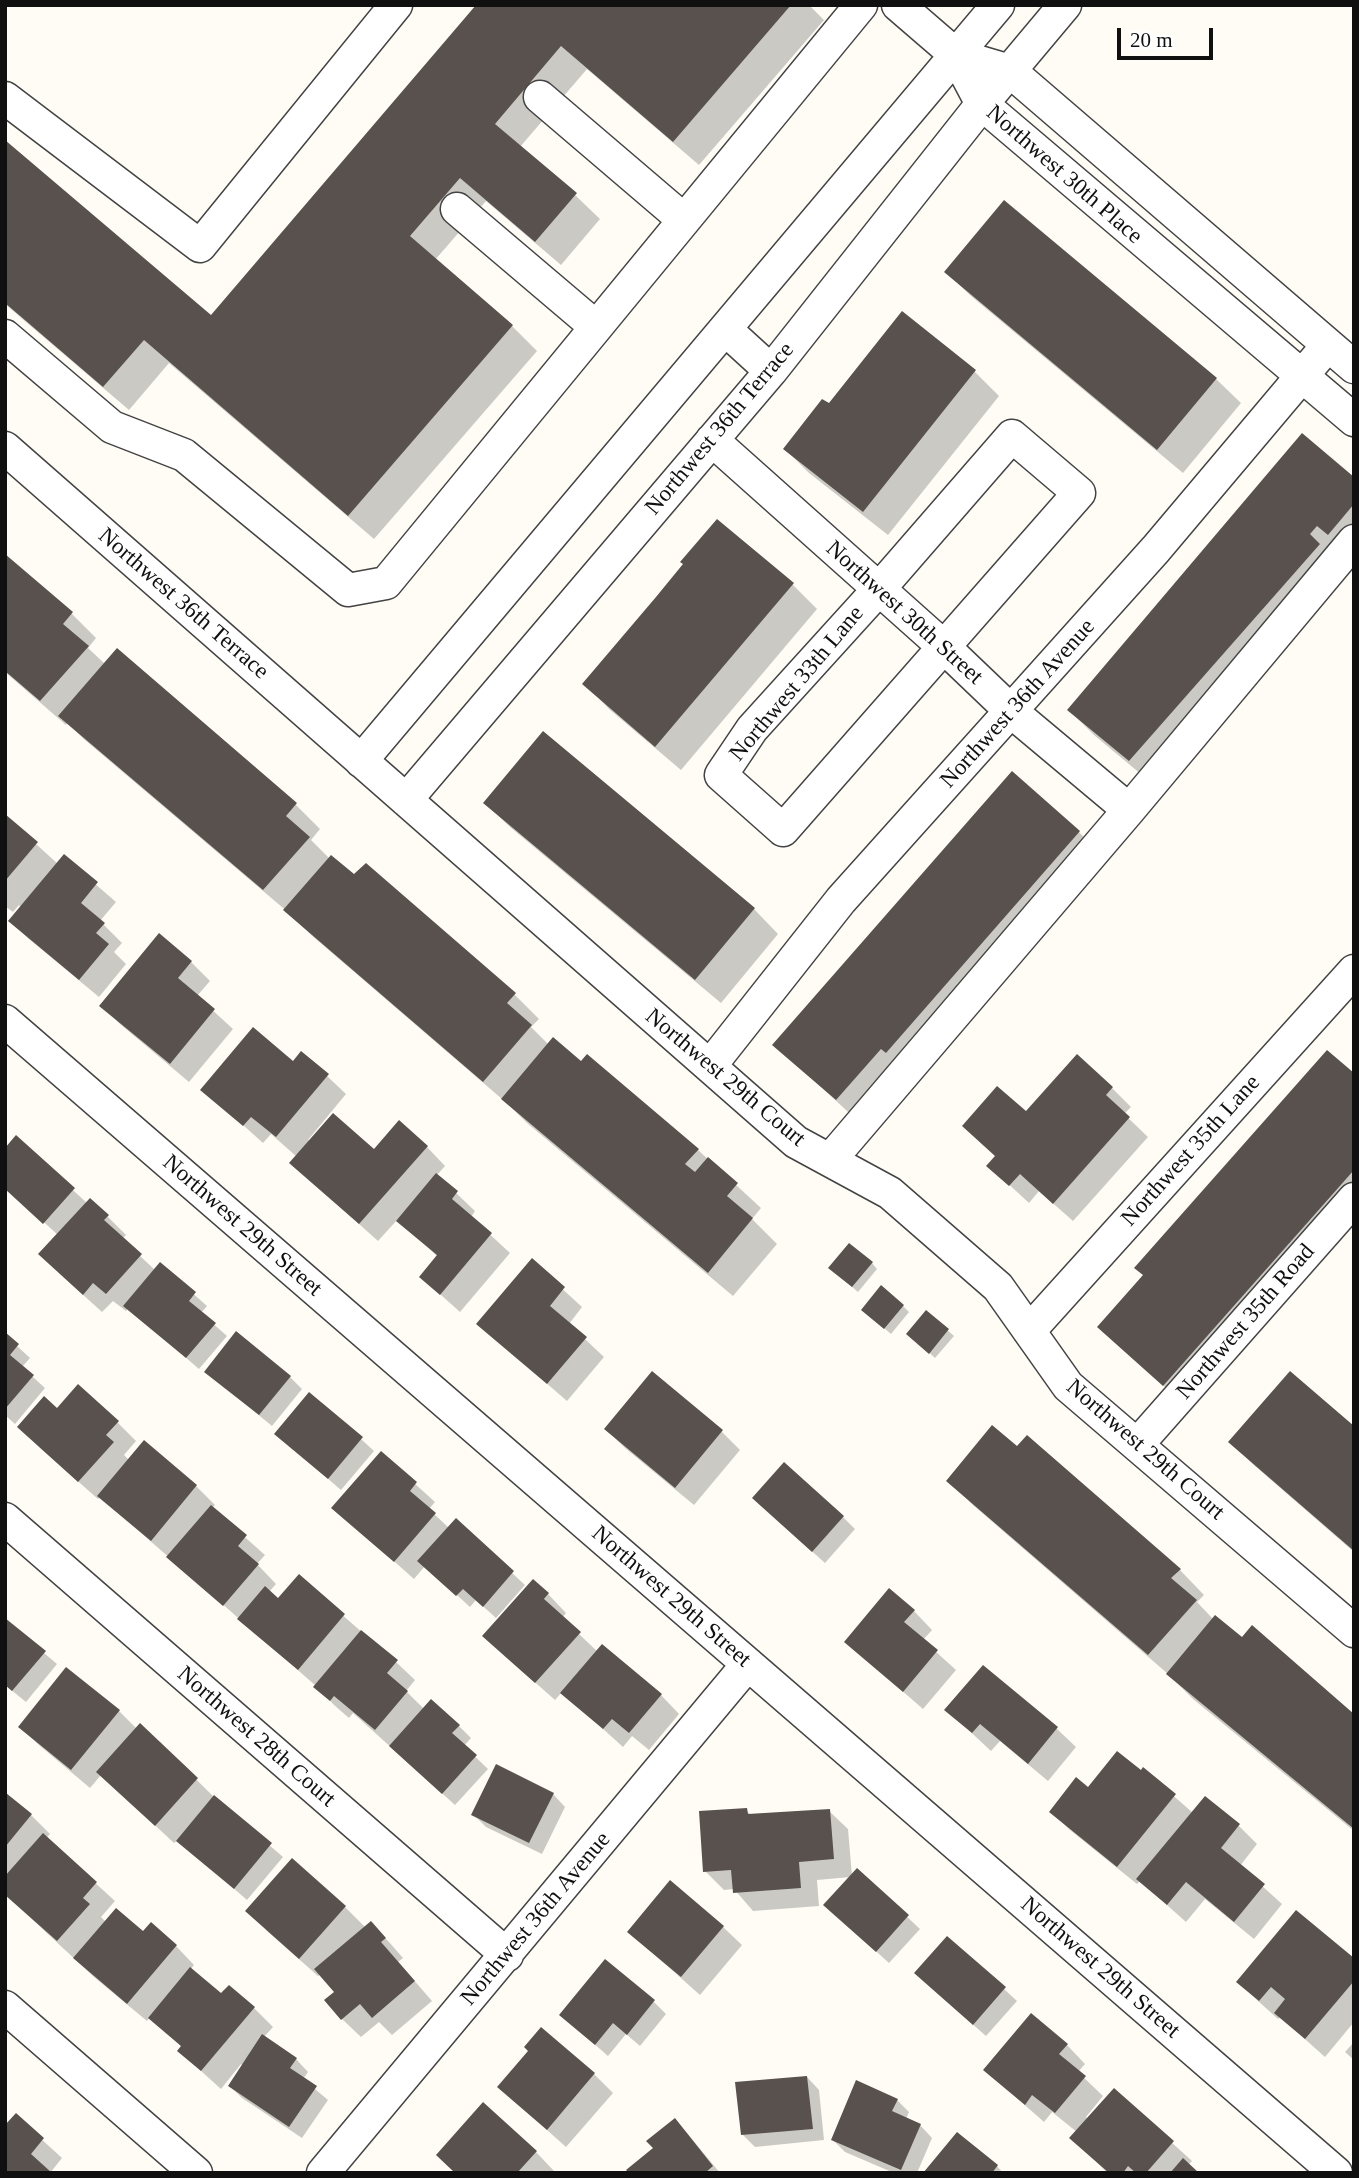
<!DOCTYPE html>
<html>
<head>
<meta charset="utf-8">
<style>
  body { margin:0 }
  #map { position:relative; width:1359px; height:2178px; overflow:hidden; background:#fefcf4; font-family:Georgia,serif }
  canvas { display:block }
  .frame { position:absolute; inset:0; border:7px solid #101010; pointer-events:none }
  .scale { position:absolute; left:1117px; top:28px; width:96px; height:32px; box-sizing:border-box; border:4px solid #101010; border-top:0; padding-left:9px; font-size:21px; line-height:24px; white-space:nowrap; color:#101010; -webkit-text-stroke:5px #fff; paint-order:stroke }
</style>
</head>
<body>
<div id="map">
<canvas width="1359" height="2178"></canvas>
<div class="frame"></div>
<div class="scale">20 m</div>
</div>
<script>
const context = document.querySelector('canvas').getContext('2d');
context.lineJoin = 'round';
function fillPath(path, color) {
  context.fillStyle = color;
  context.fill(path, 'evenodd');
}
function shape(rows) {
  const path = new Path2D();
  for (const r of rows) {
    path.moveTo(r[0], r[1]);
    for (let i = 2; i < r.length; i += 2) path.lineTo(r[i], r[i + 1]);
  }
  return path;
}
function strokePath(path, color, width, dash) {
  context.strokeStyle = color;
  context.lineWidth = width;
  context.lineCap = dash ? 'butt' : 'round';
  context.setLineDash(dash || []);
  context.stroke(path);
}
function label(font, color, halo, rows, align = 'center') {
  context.font = font + ' Georgia,serif';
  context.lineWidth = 7;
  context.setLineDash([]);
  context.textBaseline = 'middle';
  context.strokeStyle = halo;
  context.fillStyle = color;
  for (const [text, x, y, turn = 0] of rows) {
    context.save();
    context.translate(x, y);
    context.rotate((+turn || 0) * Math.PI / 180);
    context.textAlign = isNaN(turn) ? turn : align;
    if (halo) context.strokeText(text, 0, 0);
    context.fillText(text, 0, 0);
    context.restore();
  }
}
fillPath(shape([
  [478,5,809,5,824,20,699,165,587,69,520,147,575,195,600,219,561,265,486,201,435,260,512,326,537,351,374,539,169,363,129,410,5,304,5,142,211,318],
  [1004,202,1216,379,1241,403,1183,473,971,296,946,272],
  [974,371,999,396,888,535,809,473,785,449],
  [1354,480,1354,558,1154,785,1094,735,1069,710],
  [5,556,72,614,96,638,88,648,105,664,295,804,320,829,311,840,330,859,514,994,539,1019,531,1027,549,1045,582,1063,698,1150,761,1208,752,1219,777,1244,733,1296,527,1123,509,1105,310,934,289,913,85,740,67,723,66,725,5,672],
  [792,584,817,609,681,770,609,709,585,684],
  [543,733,754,909,778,934,721,1003,510,827,485,803],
  [5,816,58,864,64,857,116,902,100,921,122,943,114,952,126,964,99,997,29,939,10,921,21,908,19,905,13,912,5,906],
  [1079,832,1103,857,861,1124,775,1044],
  [191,962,210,981,197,996,233,1029,189,1082,120,1024,101,1005],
  [293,1063,327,1076,346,1094,308,1140,374,1152,427,1147,445,1166,437,1175,475,1211,471,1217,510,1253,460,1312,421,1277,438,1257,398,1219,378,1241,311,1181,297,1157,271,1134,263,1143,203,1089],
  [1354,1076,1354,1222,1189,1409,1100,1327],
  [1112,1088,1131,1107,1124,1114,1148,1137,1073,1221,1039,1191,1029,1203,989,1166,1026,1114],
  [16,1138,87,1203,107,1216,126,1235,122,1239,155,1270,160,1264,207,1306,201,1313,227,1336,199,1369,128,1308,126,1311,113,1301,102,1312,59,1273,58,1235,5,1187],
  [532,1261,582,1307,569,1324,604,1357,567,1401,478,1324],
  [872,1263,877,1269,858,1292,836,1273],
  [903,1306,909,1312,891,1334,869,1315],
  [927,1312,954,1336,935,1358,914,1339],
  [5,1335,30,1358,22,1367,45,1388,15,1424,5,1415],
  [206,1372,290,1377,302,1389,272,1426],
  [57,1410,117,1422,136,1441,124,1455,129,1460,144,1442,196,1486,215,1505,212,1508,265,1555,257,1564,276,1584,269,1592,278,1600,299,1577,396,1662,415,1680,406,1691,424,1709,459,1726,471,1738,464,1746,488,1769,455,1805,353,1713,349,1718,334,1705,316,1686,100,1497,98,1499,38,1446],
  [606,1429,721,1431,740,1450,694,1505,625,1448],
  [1354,1429,1354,1552,1255,1466,1230,1442],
  [276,1434,361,1439,374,1451,341,1490],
  [1027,1438,1180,1570,1204,1595,1197,1602,1213,1619,1354,1716,1354,1831,1193,1699,1168,1674,973,1505,948,1480,1017,1449],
  [381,1453,435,1502,429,1509,449,1528,456,1521,525,1585,496,1618,476,1600,470,1607,425,1566,414,1579,334,1508],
  [766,1510,843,1517,855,1529,825,1563],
  [548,1594,566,1613,562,1618,598,1652,661,1695,679,1714,649,1750,632,1736,623,1747,562,1692,555,1700,503,1654],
  [914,1611,932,1630,923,1640,956,1670,923,1709,846,1642],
  [5,1620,57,1664,26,1702,5,1685],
  [983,1667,1057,1729,1076,1747,1048,1781,1000,1741,991,1751,947,1710],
  [119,1711,137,1729,141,1725,215,1798,283,1857,247,1900,178,1840,174,1843,101,1775,90,1788,39,1745,20,1727],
  [1143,1769,1193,1813,1239,1826,1257,1844,1240,1866,1282,1904,1254,1939,1205,1899,1186,1922,1140,1881,1137,1884,1070,1830,1051,1812,1088,1789,1141,1772],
  [553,1794,565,1807,542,1854,486,1827,473,1814],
  [5,1797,31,1815,50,1834,46,1838,115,1901,101,1917,106,1922,176,1946,194,1965,190,1970,221,1996,254,2008,273,2027,264,2037,296,2059,308,2072,303,2079,328,2100,302,2138,242,2098,230,2086,243,2066,241,2064,221,2089,179,2051,182,2047,150,2017,147,2021,94,1977,5,1894],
  [746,1810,752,1816,829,1811,848,1829,852,1876,857,1870,920,1929,889,1963,838,1917,851,1877,817,1880,819,1906,753,1911,734,1889,724,1890,705,1871],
  [345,1907,365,1927,370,1923,389,1942,403,1958,398,1962,432,2001,392,2035,379,2022,361,2037,342,2019,336,1992,321,1974,318,1976,266,1930],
  [723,1927,742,1945,700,1995,629,1932],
  [1354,1960,1354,2022,1325,2057,1280,2017,1278,2019,1257,2000,1238,1982],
  [929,1986,1004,1989,1017,2001,986,2036],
  [654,2002,666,2014,640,2046,626,2034,608,2056,561,2015],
  [1354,2042,1354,2060,1345,2052],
  [1067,2045,1085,2064,1078,2072,1103,2096,1086,2117,1088,2119,1114,2090,1192,2161,1188,2165,1196,2173,1108,2173,1071,2138,1077,2132,1052,2112,1044,2122,985,2070],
  [594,2074,613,2093,566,2147,499,2087],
  [807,2077,819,2090,824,2140,755,2147,743,2135],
  [897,2100,909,2112,906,2119,920,2125,932,2138,917,2173,894,2173,845,2152,833,2140],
  [16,2116,62,2158,50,2173,5,2173],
  [675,2120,687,2133,720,2173,631,2173,655,2149],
  [536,2152,554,2171,552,2173,456,2173],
  [997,2166,1003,2173,926,2173]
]), '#0003');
fillPath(shape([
  [476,5,791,5,673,142,561,46,495,124,577,193,535,242,460,178,410,236,513,325,348,516,144,340,103,387,5,303,5,140,211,315],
  [1004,200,1217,378,1157,450,944,272],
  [902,311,976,370,863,512,783,449,822,399,829,403],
  [1302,433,1354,477,1354,504,1328,535,1317,526,1310,534,1320,544,1129,761,1067,710],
  [717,519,794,583,655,747,582,684,656,597,683,564,680,562],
  [5,554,73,612,63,624,89,646,40,701,5,671],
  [117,648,297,803,286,816,310,837,263,890,58,716],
  [543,731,755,908,695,980,483,803],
  [1012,771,1080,831,886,1053,881,1049,836,1100,772,1045],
  [5,814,38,842,5,881],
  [64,854,98,882,81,903,105,923,96,933,109,944,79,980,8,921],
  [331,855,354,874,366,863,516,993,507,1003,532,1025,483,1082,283,910],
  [159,933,192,961,178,978,215,1009,170,1064,99,1006],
  [253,1027,293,1061,301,1051,329,1074,276,1137,251,1117,243,1126,200,1090],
  [553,1037,581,1061,587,1054,699,1149,685,1164,695,1172,708,1157,738,1183,727,1196,753,1218,708,1273,501,1099],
  [1327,1050,1354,1073,1354,1170,1163,1386,1097,1327,1143,1275,1134,1268],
  [1077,1054,1113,1087,1106,1095,1130,1117,1053,1204,1020,1174,1009,1186,986,1166,995,1156,962,1126,997,1086,1026,1111],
  [333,1113,374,1149,399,1120,428,1146,359,1224,289,1163],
  [16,1135,75,1188,43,1224,5,1189,5,1148],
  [436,1173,458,1191,452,1199,492,1233,440,1295,419,1277,437,1255,396,1221],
  [90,1198,109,1215,104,1220,142,1254,106,1294,93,1283,83,1295,38,1254],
  [849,1243,873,1262,852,1287,828,1268],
  [532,1258,565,1287,550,1306,587,1337,547,1384,476,1324],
  [160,1262,196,1292,189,1301,216,1323,186,1358,123,1306],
  [881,1285,904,1305,884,1329,861,1310],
  [926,1310,949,1329,929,1354,906,1334],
  [236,1331,291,1376,259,1415,204,1372],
  [5,1332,19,1344,10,1355,34,1375,5,1409],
  [652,1371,723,1430,675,1488,604,1429],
  [1290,1371,1354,1426,1354,1551,1228,1442],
  [78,1384,119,1421,106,1435,114,1442,78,1482,17,1427,44,1396,57,1408],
  [309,1392,363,1437,328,1479,274,1434],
  [992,1425,1017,1446,1027,1435,1181,1569,1171,1578,1197,1600,1148,1655,946,1481],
  [144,1440,197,1485,151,1541,97,1496],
  [381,1451,417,1482,410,1491,436,1513,394,1562,331,1508],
  [784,1462,844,1516,812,1552,752,1498],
  [211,1505,247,1535,238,1546,259,1564,223,1606,166,1557],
  [456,1518,514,1571,483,1607,463,1589,456,1596,417,1561],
  [299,1574,345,1614,298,1670,237,1619,265,1586,278,1598],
  [533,1579,549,1593,544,1599,581,1632,535,1683,482,1636],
  [889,1588,915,1610,904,1622,938,1650,903,1692,844,1642],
  [1215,1615,1242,1637,1252,1625,1354,1714,1354,1829,1166,1674],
  [5,1618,46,1651,12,1691,5,1685],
  [361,1630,398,1660,387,1673,408,1691,375,1730,334,1696,330,1701,313,1687],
  [602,1644,662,1694,629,1733,612,1719,603,1729,560,1693],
  [983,1665,1058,1727,1028,1764,980,1724,972,1733,944,1710],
  [66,1667,120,1710,71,1770,18,1727],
  [431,1699,460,1725,452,1733,477,1755,442,1794,389,1746],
  [140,1723,198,1778,155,1826,96,1772],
  [1117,1751,1141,1770,1143,1767,1176,1794,1117,1867,1049,1812,1076,1777,1088,1787],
  [496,1764,554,1793,529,1843,471,1815],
  [6,1793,32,1814,5,1847,5,1794],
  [214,1795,272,1843,234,1889,176,1841],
  [1205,1796,1240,1824,1221,1848,1265,1884,1234,1922,1186,1882,1167,1905,1136,1879],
  [747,1808,748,1814,830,1809,834,1859,799,1862,801,1888,733,1893,731,1870,703,1872,699,1811],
  [43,1833,97,1882,83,1898,90,1904,57,1941,5,1895,5,1876],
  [292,1858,346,1906,299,1959,245,1911],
  [857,1868,909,1915,876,1952,823,1905],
  [670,1880,724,1926,681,1977,627,1932],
  [116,1908,143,1931,151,1922,177,1945,127,2004,73,1958],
  [1296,1910,1354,1958,1354,1981,1305,2039,1274,2013,1285,1999,1271,1987,1259,2001,1236,1982],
  [371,1921,386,1938,381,1942,415,1981,372,2018,360,2004,341,2020,324,2000,334,1992,314,1969],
  [947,1936,1006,1987,973,2025,914,1973],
  [605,1959,655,2000,627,2035,613,2023,595,2045,559,2015],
  [190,1967,221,1993,229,1985,255,2007,201,2071,177,2051,181,2046,148,2018],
  [1031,2013,1068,2044,1059,2054,1086,2076,1055,2113,1032,2095,1025,2105,983,2070],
  [541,2027,595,2073,547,2130,497,2087,528,2051,524,2047],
  [262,2034,297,2058,290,2068,317,2086,289,2127,228,2086],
  [807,2076,813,2129,741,2135,735,2082],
  [856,2080,898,2099,892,2111,921,2124,901,2170,831,2140],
  [1114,2088,1174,2141,1146,2173,1136,2173,1128,2166,1123,2173,1109,2173,1069,2138],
  [483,2102,537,2151,517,2173,455,2173,436,2155],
  [16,2113,44,2138,31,2154,52,2173,5,2173,5,2125],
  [675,2118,713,2166,705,2173,629,2173,626,2170,653,2148,646,2141],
  [957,2132,998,2165,992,2173,923,2173],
  [1183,2158,1199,2173,1170,2173]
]), '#58514d');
const minor = shape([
  [898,5,956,55,982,104,1354,420],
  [956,55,1010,71,1354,367],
  [540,97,684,220],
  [5,98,200,246,396,5],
  [457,209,596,327],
  [725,329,771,371],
  [5,336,112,427,184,455,348,590,386,583,861,5],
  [1012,436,1079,493,783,830,721,775,752,729,879,589,1012,436],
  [712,440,944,647,1012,712,1129,810],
  [5,448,796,1142,890,1193,998,1287,1068,1386,1354,1631],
  [361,761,998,5],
  [406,800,771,371,982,104,1065,5],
  [5,1021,1336,2173],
  [710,1066,841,900,1156,549,1328,345],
  [830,1160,1129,810,1354,541],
  [1029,1331,1354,971],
  [1137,1445,1354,1199],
  [5,1519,507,1955],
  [5,2007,196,2173],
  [323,2173,748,1664]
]);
strokePath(minor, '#434343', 35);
strokePath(minor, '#fff', 32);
label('23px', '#101010', '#fff', [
  ["Northwest 30th Place",1064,175,41],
  ["Northwest 36th Terrace",720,429,-50],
  ["Northwest 36th Terrace",183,604,41],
  ["Northwest 30th Street",904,613,42],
  ["Northwest 33th Lane",797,684,-50],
  ["Northwest 36th Avenue",1018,704,-48],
  ["Northwest 29th Court",725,1078,40],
  ["Northwest 35th Lane",1191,1151,-48],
  ["Northwest 29th Street",242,1226,41],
  ["Northwest 35th Road",1246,1322,-49],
  ["Northwest 29th Court",1145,1450,41],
  ["Northwest 29th Street",671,1597,41],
  ["Northwest 28th Court",256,1737,41],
  ["Northwest 36th Avenue",536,1919,-50],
  ["Northwest 29th Street",1100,1968,41]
]);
</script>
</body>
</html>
